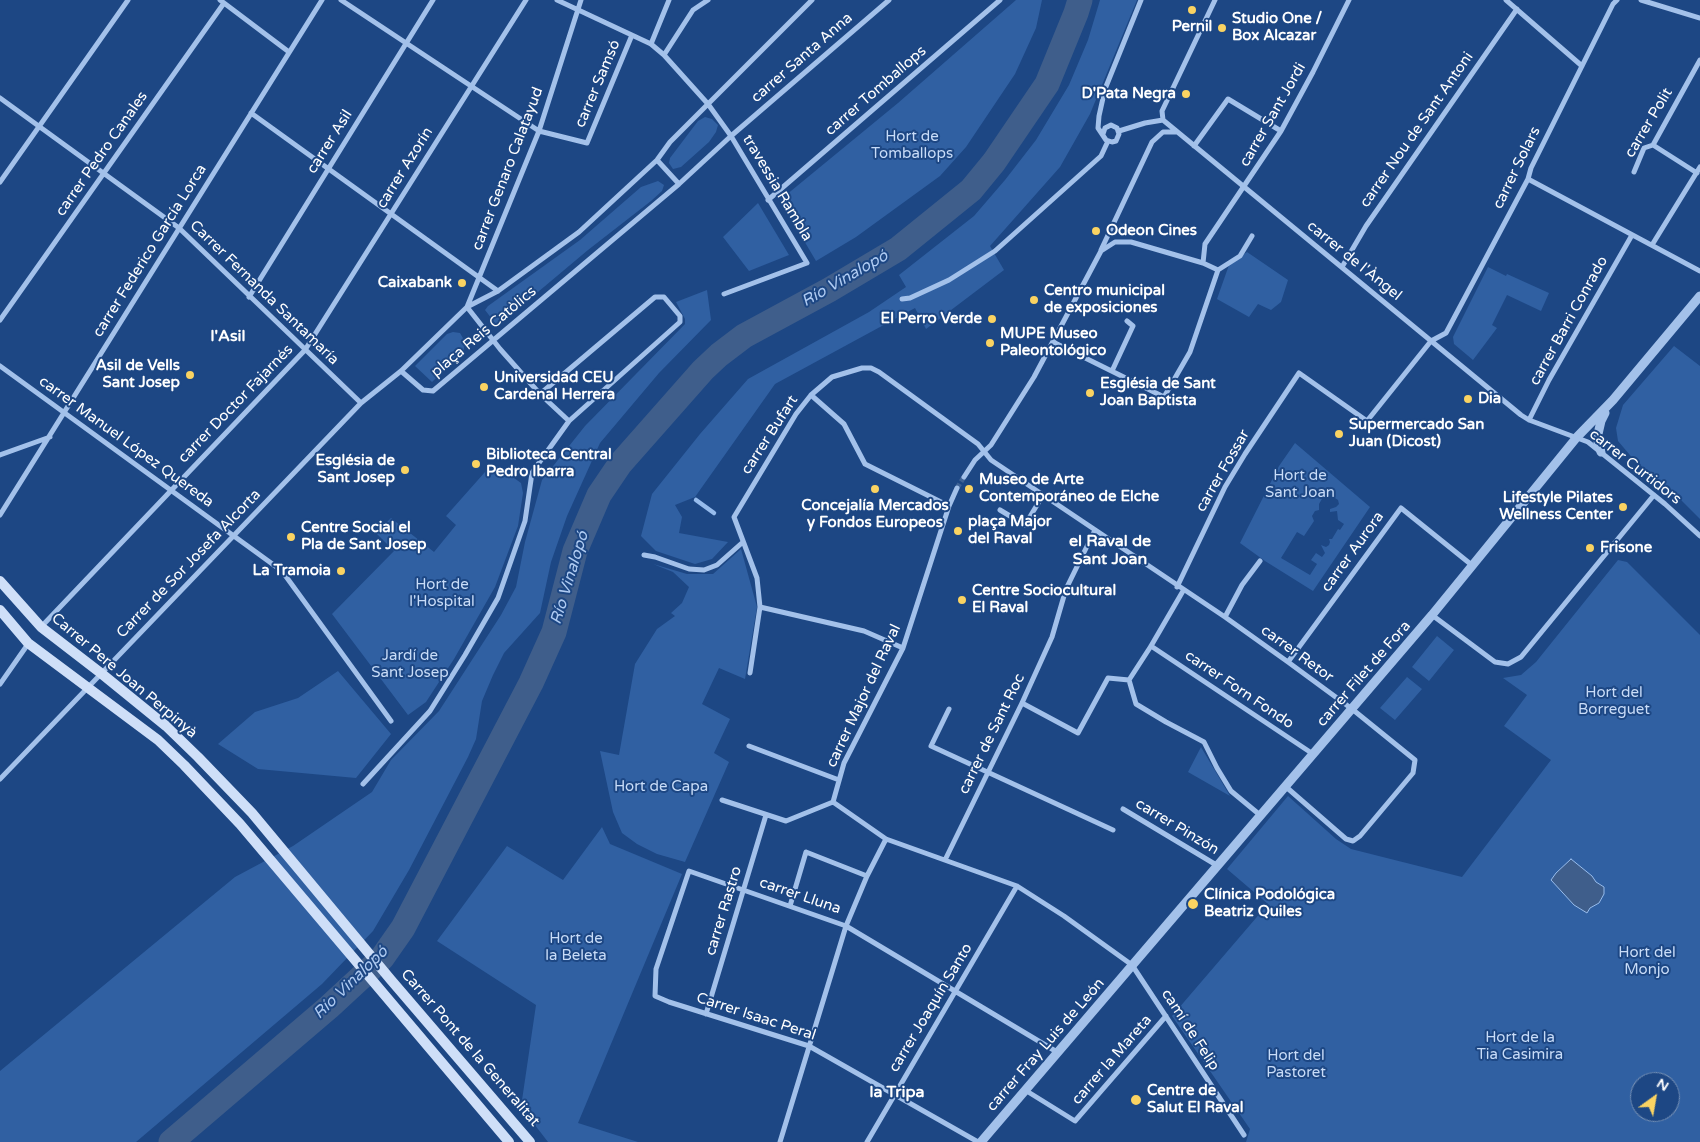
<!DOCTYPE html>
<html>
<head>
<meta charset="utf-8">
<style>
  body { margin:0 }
  #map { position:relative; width:1700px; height:1142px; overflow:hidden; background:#1d4784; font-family:"Varela Round",sans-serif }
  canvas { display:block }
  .north { position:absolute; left:1630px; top:1072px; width:50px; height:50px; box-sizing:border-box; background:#1d4784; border:1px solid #7791b5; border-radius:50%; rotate:32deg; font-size:14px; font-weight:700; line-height:20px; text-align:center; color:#fff }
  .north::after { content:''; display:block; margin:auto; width:18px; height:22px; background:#fad362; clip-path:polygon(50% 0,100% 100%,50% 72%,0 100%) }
</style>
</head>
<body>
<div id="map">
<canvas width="1700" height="1142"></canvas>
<div class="north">N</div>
</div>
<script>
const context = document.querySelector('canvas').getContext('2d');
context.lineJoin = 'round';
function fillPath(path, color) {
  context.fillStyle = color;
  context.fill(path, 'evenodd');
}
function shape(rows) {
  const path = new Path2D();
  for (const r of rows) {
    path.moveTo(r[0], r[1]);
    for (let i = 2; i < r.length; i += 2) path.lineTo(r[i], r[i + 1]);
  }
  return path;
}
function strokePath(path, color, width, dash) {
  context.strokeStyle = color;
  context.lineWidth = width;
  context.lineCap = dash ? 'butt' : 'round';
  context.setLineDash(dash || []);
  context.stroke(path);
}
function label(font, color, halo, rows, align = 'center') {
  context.font = font + ' "Varela Round",sans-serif';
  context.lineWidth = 4;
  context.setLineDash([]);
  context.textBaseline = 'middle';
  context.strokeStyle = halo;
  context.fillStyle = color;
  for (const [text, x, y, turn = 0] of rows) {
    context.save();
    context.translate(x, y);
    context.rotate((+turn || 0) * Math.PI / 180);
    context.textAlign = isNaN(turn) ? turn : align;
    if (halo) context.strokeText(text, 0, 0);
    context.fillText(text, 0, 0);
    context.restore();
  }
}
fillPath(shape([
  [1016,0,1042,0,1036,28,1015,74,966,147,940,176,856,237,816,261,780,200,898,103],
  [1100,0,1137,0,1090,114,1060,167,990,246,1004,270,926,329,915,308,775,384,695,497,675,505,682,517,679,533,728,542,712,559,695,564,656,551,641,536,652,494,700,434,748,379,869,312,906,287,899,275,974,216,1005,180,1036,140,1069,85,1088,40],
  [705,117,712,119,718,125,716,132,709,142,681,167,673,169,669,163,670,158,698,121],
  [658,181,664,185,662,191,651,201,588,250,501,323,495,323,485,310,488,306,580,240,641,187],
  [758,203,789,255,749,271,723,237],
  [1247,252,1288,280,1281,302,1271,310,1258,304,1249,317,1217,299,1229,265],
  [1488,267,1506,276,1507,274,1549,293,1541,311,1507,295,1492,325,1497,328,1473,360,1454,344,1453,337],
  [707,290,711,320,659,373,600,443,567,516,551,562,540,613,504,653,493,675,482,701,476,739,468,757,409,870,373,931,322,984,136,1142,0,1142,0,1071,235,877,293,846,372,792,391,760,439,711,501,615,516,587,525,542,542,480,585,426,685,324,685,319,676,302],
  [453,332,460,333,464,340,464,351,432,382,415,366,447,334],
  [1674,346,1700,366,1700,519,1669,488,1635,461,1618,441,1616,428,1623,405],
  [1295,443,1370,507,1313,591,1265,561,1240,543,1279,466],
  [1326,492,1338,500,1339,504,1336,507,1330,509,1330,512,1337,511,1338,520,1344,524,1340,530,1338,529,1332,539,1329,539,1330,542,1329,545,1326,547,1321,545,1325,553,1322,557,1316,553,1311,560,1317,564,1310,575,1281,558,1297,532,1304,536,1314,521,1312,516,1315,511,1319,510,1319,504],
  [493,463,521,483,523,493,518,526,495,587,454,659,426,702,408,715,332,614,394,551,376,533,391,518,434,552,456,525,446,516],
  [741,549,757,607,745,679,719,668,702,704,730,719,714,753,729,762,685,862,657,854,637,844,622,833,613,812,600,751,619,755,635,664,657,629,675,616,671,613,682,603,689,587,673,572,653,564,687,574,713,574],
  [1618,560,1627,562,1700,635,1700,1142,1246,1142,1250,1129,1172,1016,1268,904,1227,869,1288,796,1336,839,1351,849,1462,877,1551,760,1504,726,1527,695,1503,678,1521,675,1536,662],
  [1640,1082,1670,1082,1670,1112,1640,1112],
  [1437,636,1454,650,1429,681,1412,667],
  [338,671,391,734,356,778,258,769,218,744,255,712,298,698],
  [1407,677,1422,689,1395,720,1380,708],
  [1201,747,1230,796,1188,772],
  [602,827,610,844,682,874,578,1123,638,1142,548,1142,521,1107,536,1005,437,941,507,846,563,880]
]), '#3060a2');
const water = shape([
  [1571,859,1592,876,1596,882,1604,887,1604,894,1599,903,1590,908,1587,913,1574,905,1551,880,1556,873,1571,859]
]);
fillPath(water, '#3f5e8b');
strokePath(water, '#97bcec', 1);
strokePath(shape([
  [696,500,714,513]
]), '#97bcec', 4.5);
strokePath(shape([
  [171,1142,329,1007,382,958,403,928,531,683,554,632,575,551,599,495,620,464,703,370,719,355,744,336,829,290,898,249,971,190,994,162,1047,84,1076,13,1080,0]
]), '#3f5e8b', 25);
strokePath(shape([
  [957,488,964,477]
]), '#3f6396', 5, [5, 2.5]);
strokePath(shape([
  [220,0,289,52],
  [341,0,539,131,587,143,632,35],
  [557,0,651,44,664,55,708,104,731,136,807,263,724,294],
  [1506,0,1582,66],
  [1641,0,1700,18],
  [651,44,669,0],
  [664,55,693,10,708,0],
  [0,98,179,228,361,403],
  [251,113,498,291],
  [1163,120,1521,415,1529,420,1588,442,1665,504,1700,536],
  [1163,120,1162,111,1215,0],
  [1119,131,1145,123,1163,120],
  [1103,134,1105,128,1111,125,1117,128,1119,134,1116,141,1112,142,1106,140,1098,128,1099,116,1105,89,1141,0],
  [1653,145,1697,173],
  [1194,146,1228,99,1281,131],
  [657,160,679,184],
  [1634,172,1644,148,1653,145,1700,60],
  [1528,179,1700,271],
  [0,182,128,0],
  [768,200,1000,0],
  [1652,245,1700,167],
  [1101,250,1152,142,1163,132,1176,132],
  [1203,263,1205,244,1281,131,1313,72,1349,0],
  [1342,267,1366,226,1517,9],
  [249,297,433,0],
  [902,299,910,298,949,280,995,251,1101,156,1108,141],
  [0,320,224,3],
  [1053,342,1164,397,1190,352,1218,270,1240,256,1252,236],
  [0,366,282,571,391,721],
  [401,371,423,390,433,391,679,184,731,136,889,0],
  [1112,371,1133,326,1127,321],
  [811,395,844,424,865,464,949,506],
  [1529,420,1549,380,1632,235],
  [569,421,540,394,500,349,467,307,539,131,581,0],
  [0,455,50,437],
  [964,477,975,460,991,445,1034,377,1101,251,1115,242,1131,242,1203,263,1218,270],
  [1000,510,1025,525,1043,495],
  [0,515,322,0],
  [644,555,655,557,689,569,704,570,717,565,743,542],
  [1177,587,1225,487,1245,454,1299,373,1367,421,1431,341,1446,333,1528,179,1531,168,1613,4,1617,0],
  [1183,591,1151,646,1129,680,1136,704,1166,722,1204,742,1217,768,1231,791,1260,815],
  [760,607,864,631,903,648],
  [1432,615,1495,662,1508,664,1521,657,1654,495],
  [1225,617,1242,585,1260,561],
  [41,627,305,350,526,0],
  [1151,646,1313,754],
  [1288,662,1401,508,1473,566],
  [750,673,760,607,757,578,734,517,796,414,811,395,832,377,862,368,871,368,879,372,978,444,991,460,1225,617,1288,662,1352,709,1415,760,1413,773,1360,836,1353,841,1346,839,1285,786],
  [0,684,28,644],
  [1022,703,1078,733,1108,678,1129,680],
  [949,709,931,746,1113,830],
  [749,746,839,780],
  [0,779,361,403,401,371,467,307,498,291,579,232,657,160,670,142,812,0],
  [363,784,430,711,465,655,498,598,525,521,532,473,536,467,569,421,680,322,680,316,664,297,655,297,540,394],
  [722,800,786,821,833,802],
  [833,802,886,839,1017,886,1064,916,1132,965,1244,1135],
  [833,802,844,763,903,648,949,506,957,488],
  [1123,809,1218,866],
  [945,860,1022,703,1052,637,1066,589,1095,530],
  [790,906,806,852,867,876],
  [706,1014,766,815],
  [1025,1090,1075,1121,1166,1016],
  [780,1142,846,926,867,876,886,839],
  [867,1142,1017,886],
  [978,1142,809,1046,669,1002,655,996,656,969,689,871,846,926,1057,1052]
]), '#a3c1ea', 5);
strokePath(shape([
  [1601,452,1598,442,1598,434,1601,421,1605,413],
  [981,1142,1432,615,1577,437,1613,400,1700,296]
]), '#a3c1ea', 9);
strokePath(shape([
  [0,581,41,627,102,674,166,726,198,757,252,813,391,980,530,1142],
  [0,610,28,643,158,740,184,765,240,824,509,1142]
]), '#cfdff8', 10);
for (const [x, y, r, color] of [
  [1192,10,5,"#fad362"],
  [1222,28,5,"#fad362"],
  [1186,94,5,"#fad362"],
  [1096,231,5,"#fad362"],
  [462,283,5,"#fad362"],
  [1034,300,5,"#fad362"],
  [992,319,5,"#fad362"],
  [990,343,5,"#fad362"],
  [190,375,5,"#fad362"],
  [484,387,5,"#fad362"],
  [1090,393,5,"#fad362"],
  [1468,399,5,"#fad362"],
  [1339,434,5,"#fad362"],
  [476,464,5,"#fad362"],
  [405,470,5,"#fad362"],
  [875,489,5,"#fad362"],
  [969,489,5,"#fad362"],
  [1623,507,5,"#fad362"],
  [958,531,5,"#fad362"],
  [291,537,5,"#fad362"],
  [1590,548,5,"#fad362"],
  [341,571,5,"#fad362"],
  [962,600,5,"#fad362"],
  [1193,904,6,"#fad362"],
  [1136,1100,6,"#fad362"]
]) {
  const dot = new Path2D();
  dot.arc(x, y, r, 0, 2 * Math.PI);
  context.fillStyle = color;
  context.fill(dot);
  strokePath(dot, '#1d4784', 2);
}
label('bold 15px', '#fff', '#1d4784', [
  ["Studio One /",1232,19],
  ["Box Alcazar",1232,36],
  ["Pernil",1192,27,"center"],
  ["D'Pata Negra",1176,94,"right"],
  ["Odeon Cines",1106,231],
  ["Caixabank",452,283,"right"],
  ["Centro municipal",1044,291],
  ["de exposiciones",1044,308],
  ["El Perro Verde",982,319,"right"],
  ["MUPE Museo",1000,334],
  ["Paleontológico",1000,351],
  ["Asil de Vells",180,366,"right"],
  ["Sant Josep",180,383,"right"],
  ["Universidad CEU",494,378],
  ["Cardenal Herrera",494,395],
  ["Església de Sant",1100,384],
  ["Joan Baptista",1100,401],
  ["Dia",1478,399],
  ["Supermercado San",1349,425],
  ["Juan (Dicost)",1349,442],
  ["Biblioteca Central",486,455],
  ["Pedro Ibarra",486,472],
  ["Església de",395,461,"right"],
  ["Sant Josep",395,478,"right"],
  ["Museo de Arte",979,480],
  ["Contemporáneo de Elche",979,497],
  ["Lifestyle Pilates",1613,498,"right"],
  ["Wellness Center",1613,515,"right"],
  ["Concejalía Mercados",875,506,"center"],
  ["y Fondos Europeos",875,523,"center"],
  ["plaça Major",968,522],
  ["del Raval",968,539],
  ["Centre Social el",301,528],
  ["Pla de Sant Josep",301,545],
  ["Frisone",1600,548],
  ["La Tramoia",331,571,"right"],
  ["Centre Sociocultural",972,591],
  ["El Raval",972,608],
  ["Clínica Podológica",1204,895],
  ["Beatriz Quiles",1204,912],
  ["Centre de",1147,1091],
  ["Salut El Raval",1147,1108]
], 'left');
label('15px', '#fff', '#1d4784', [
  ["carrer Santa Anna",802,58,-41],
  ["carrer Samsó",598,84,-67],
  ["carrer Tomballops",876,91,-41],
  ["carrer Sant Jordi",1273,115,-60],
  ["carrer Polit",1649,123,-59],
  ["carrer Nou de Sant Antoni",1417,130,-55],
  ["carrer Asil",330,142,-58],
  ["carrer Pedro Canales",102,154,-55],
  ["carrer Azorín",405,168,-58],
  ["carrer Solars",1517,168,-64],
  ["carrer Genaro Calatayud",508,169,-69],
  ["travessia Rambla",777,188,59],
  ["carrer Federico García Lorca",150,251,-58],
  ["carrer de l'Àngel",1354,261,39],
  ["Carrer Fernanda Santamaría",264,293,44],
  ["carrer Barri Conrado",1569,321,-61],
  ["plaça Reis Catòlics",484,332,-40],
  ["carrer Doctor Fajarnés",236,404,-46],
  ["carrer Bufart",770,435,-57],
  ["carrer Manuel López Quereda",126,442,36],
  ["carrer Curtidors",1635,467,38],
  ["carrer Fossar",1223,471,-60],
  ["carrer Aurora",1353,552,-54],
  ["Carrer de Sor Josefa Alcorta",189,564,-46],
  ["carrer Retor",1297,654,36],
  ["carrer Filet de Fora",1364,674,-49],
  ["Carrer Pere Joan Perpinyà",124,676,40],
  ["carrer Forn Fondo",1239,690,34],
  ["carrer Major del Raval",864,696,-65],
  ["carrer de Sant Roc",992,734,-64],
  ["carrer Pinzón",1177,827,31],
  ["carrer Lluna",800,896,19],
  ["carrer Rastro",724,911,-73],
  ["carrer Joaquín Santo",931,1008,-59],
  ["Carrer Isaac Peral",756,1017,18],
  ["camí de Felip",1190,1030,57],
  ["carrer Fray Luis de León",1046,1045,-49],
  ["Carrer Pont de la Generalitat",470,1048,49],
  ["carrer la Mareta",1112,1060,-49]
]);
label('15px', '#c8dcf8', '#1d4784', [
  ["Hort de",912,137],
  ["Tomballops",912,154],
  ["Hort de",1300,476],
  ["Sant Joan",1300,493],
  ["Hort de",442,585],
  ["l'Hospital",442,602],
  ["Jardí de",410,656],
  ["Sant Josep",410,673],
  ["Hort del",1614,693],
  ["Borreguet",1614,710],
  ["Hort de Capa",661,787],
  ["Hort de",576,939],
  ["la Beleta",576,956],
  ["Hort del",1647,953],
  ["Monjo",1647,970],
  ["Hort de la",1520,1038],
  ["Tia Casimira",1520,1055],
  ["Hort del",1296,1056],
  ["Pastoret",1296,1073]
]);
label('italic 16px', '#afcbf2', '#1d4784', [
  ["Río Vinalopó",845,279,-30],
  ["Río Vinalopó",570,578,-73],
  ["Río Vinalopó",351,983,-44]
]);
label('bold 16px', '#fff', '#1d4784', [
  ["l'Asil",228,337],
  ["el Raval de",1110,542],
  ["Sant Joan",1110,560],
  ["la Tripa",897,1093]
]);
</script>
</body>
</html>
